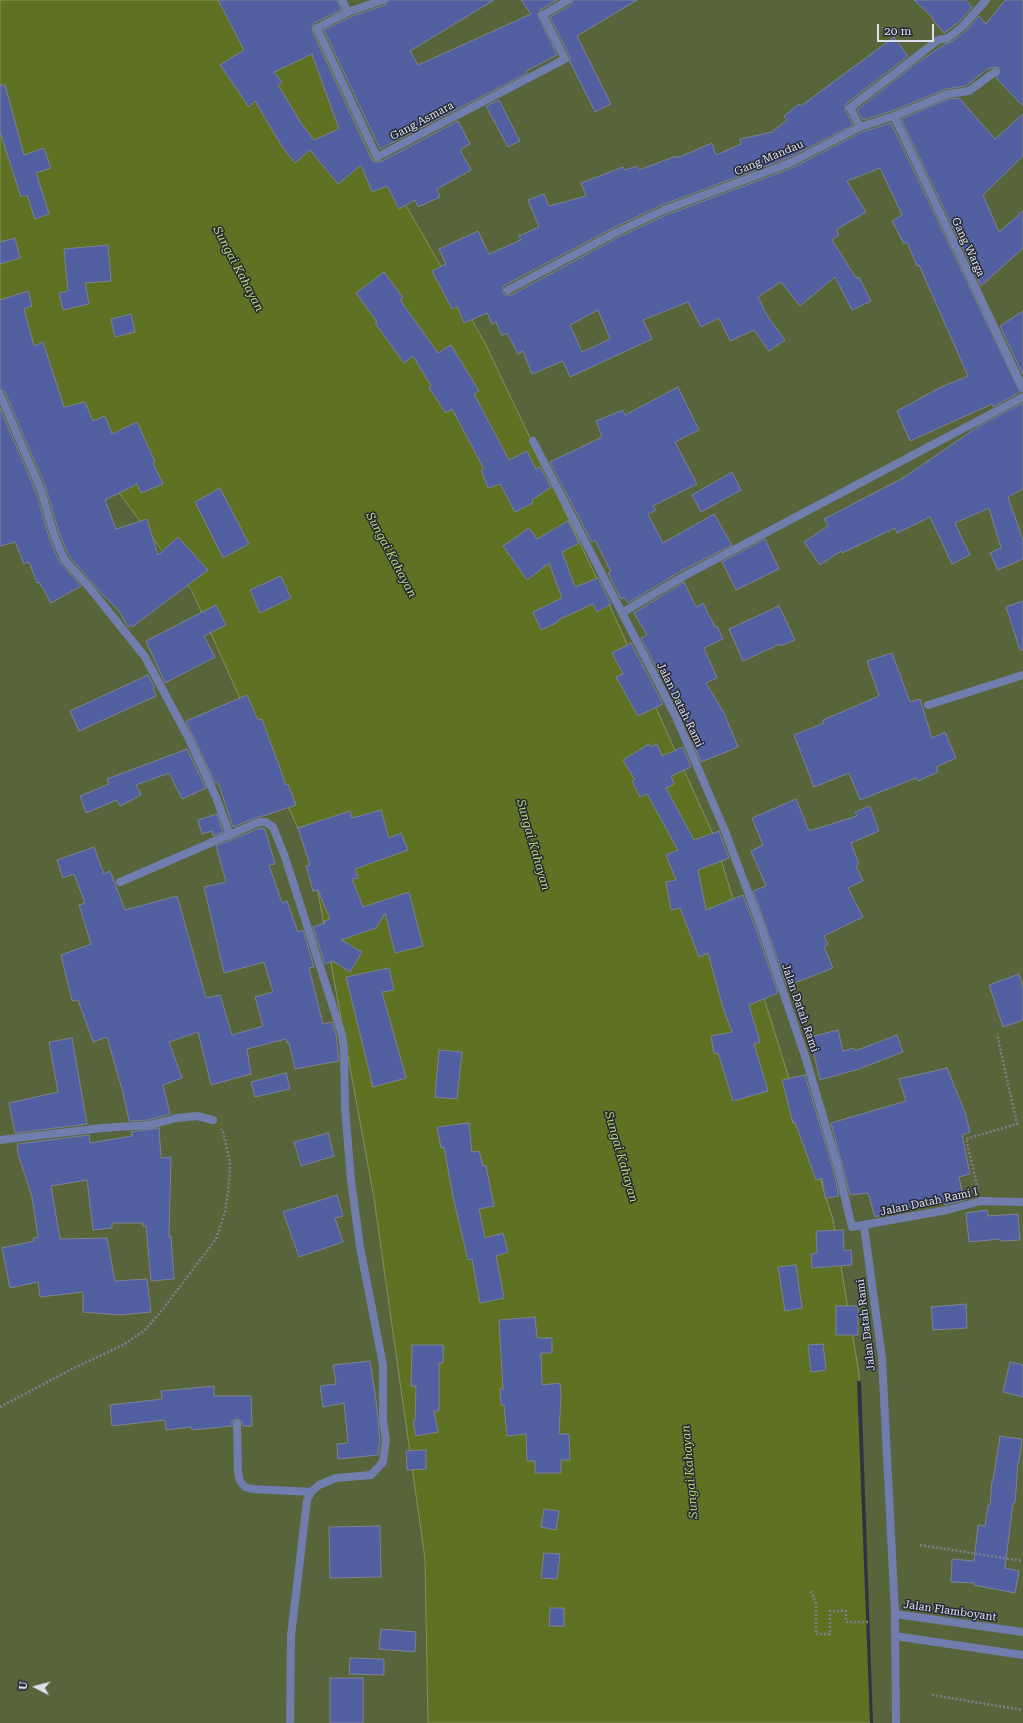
<!DOCTYPE html>
<html>
<head>
<meta charset="utf-8">
<style>
  body { margin:0 }
  #map { position:relative; width:1023px; height:1723px; overflow:hidden; background:#2f3341; font-family:"Roboto Serif",serif }
  canvas { display:block }
  .north { position:absolute; left:16px; top:1667px; width:40px; height:40px; -webkit-text-stroke:3px #262937; paint-order:stroke; rotate:276deg; font-size:11px; font-weight:700; line-height:16px; text-align:center; color:#dee0e9 }
  .north::after { content:''; display:block; margin:auto; width:14px; height:18px; background:#dee0e9; clip-path:polygon(50% 0,100% 100%,50% 72%,0 100%) }
  .scale { position:absolute; left:877px; top:24px; width:57px; height:18px; box-sizing:border-box; border:2px solid #dee0e9; border-top:0; padding-left:5px; font-size:12px; line-height:14px; white-space:nowrap; color:#dee0e9; -webkit-text-stroke:3px #262937; paint-order:stroke }
</style>
</head>
<body>
<div id="map">
<canvas width="1023" height="1723"></canvas>
<div class="north">U</div>
<div class="scale">20 m</div>
</div>
<script>
const context = document.querySelector('canvas').getContext('2d');
context.lineJoin = 'round';
function fillPath(path, color) {
  context.fillStyle = color;
  context.fill(path, 'evenodd');
}
function shape(rows) {
  const path = new Path2D();
  for (const r of rows) {
    path.moveTo(r[0], r[1]);
    for (let i = 2; i < r.length; i += 2) path.lineTo(r[i], r[i + 1]);
  }
  return path;
}
function strokePath(path, color, width, dash) {
  context.strokeStyle = color;
  context.lineWidth = width;
  context.lineCap = dash ? 'butt' : 'round';
  context.setLineDash(dash || []);
  context.stroke(path);
}
function label(font, color, halo, rows, align = 'center') {
  context.font = font + ' "Roboto Serif",serif';
  context.lineWidth = 3;
  context.setLineDash([]);
  context.textBaseline = 'middle';
  context.strokeStyle = halo;
  context.fillStyle = color;
  for (const [text, x, y, turn = 0] of rows) {
    context.save();
    context.translate(x, y);
    context.rotate((+turn || 0) * Math.PI / 180);
    context.textAlign = isNaN(turn) ? turn : align;
    if (halo) context.strokeText(text, 0, 0);
    context.fillText(text, 0, 0);
    context.restore();
  }
}
fillPath(shape([
  [299,0,1023,0,1023,1723,871,1723,608,602,484,341,386,171],
  [0,333,192,591,312,860,374,1198,425,1559,428,1723,0,1723]
]), '#58643a');
const water = shape([
  [0,0,299,0,386,171,484,341,608,602,713,834,833,1220,859,1373,871,1723,428,1723,425,1559,374,1198,312,860,192,591,0,333,0,0]
]);
fillPath(water, '#5f7223');
strokePath(water, '#85935e', 1);
fillPath(shape([
  [857,1381,861,1381,873,1723,870,1723]
]), '#2f3341');
const building = shape([
  [218,0,337,0,341,10,314,23,312,30,372,160,376,162,380,162,458,121,470,144,460,150,471,170,437,189,440,197,418,207,415,200,399,209,387,186,372,192,361,165,338,184,310,150,295,163,283,148,255,101,249,107,220,65,244,50,218,0],
  [312,54,339,129,314,140,301,123,278,85,282,82,274,72,312,54],
  [388,0,494,0,410,51,418,65,531,14,521,0,557,0,540,10,538,15,557,55,526,71,527,73,380,149,324,30,350,17,385,5,388,0],
  [573,0,637,0,577,36,611,104,595,112,570,62,570,57,550,17,571,5,573,0],
  [914,0,966,0,972,7,959,22,944,33,932,19,933,18,914,0],
  [1005,0,1023,0,1023,106,996,78,1000,72,999,68,995,67,987,69,966,86,946,89,892,111,863,120,857,110,914,65,945,44,951,42,967,30,979,16,986,24,1005,0],
  [894,37,908,56,846,104,845,110,853,125,788,158,662,205,615,227,505,285,503,287,503,292,505,295,511,295,619,237,666,215,792,168,862,132,891,123,1020,392,993,407,992,404,910,441,897,411,941,387,968,376,919,265,917,266,907,242,904,244,892,221,902,215,880,168,847,181,866,212,836,230,839,235,832,240,856,278,859,277,871,301,852,310,835,277,800,306,781,282,758,297,768,317,785,340,769,351,754,330,730,341,719,318,701,327,688,302,643,320,652,339,570,377,563,361,532,374,523,351,518,354,507,333,502,336,496,322,492,324,487,313,464,323,457,306,452,309,432,271,446,264,439,249,478,231,489,254,521,240,519,236,539,227,528,200,544,194,549,206,586,196,581,183,623,167,625,170,637,166,639,170,676,156,677,158,712,143,716,155,741,144,740,139,772,132,787,120,784,116,799,104,801,106,894,37],
  [598,310,610,339,582,352,570,325,598,310],
  [0,85,5,85,24,155,44,148,51,168,36,173,49,214,35,219,27,195,21,197,0,132,0,85],
  [959,98,995,139,1023,114,1023,156,983,195,999,232,1023,211,1023,248,981,286,901,119,949,99,959,98],
  [499,100,520,141,508,147,486,106,499,100],
  [15,238,20,258,0,264,0,242,15,238],
  [108,245,111,281,85,283,89,304,63,310,59,293,68,291,64,249,108,245],
  [384,272,403,298,400,300,438,353,451,345,479,391,474,394,509,460,527,451,536,469,540,467,551,487,532,500,533,503,515,512,500,484,488,488,481,470,484,469,452,409,446,413,429,388,431,386,413,356,404,363,375,323,377,322,356,293,384,272],
  [28,291,32,306,24,309,34,346,43,342,64,407,85,402,93,421,105,416,112,434,137,422,155,462,153,463,163,484,141,493,137,484,105,500,116,529,147,519,158,555,178,537,208,570,132,627,131,625,128,627,119,611,102,594,69,556,59,533,46,488,5,392,0,389,0,300,28,291],
  [1023,311,1023,375,1000,326,1023,311],
  [131,314,135,332,115,337,111,319,131,314],
  [678,387,699,430,675,442,697,484,653,506,656,510,648,514,663,543,714,514,732,545,681,571,628,603,624,597,621,599,608,573,611,572,595,540,592,542,589,537,550,462,602,437,596,421,623,410,625,415,678,387],
  [1023,403,1023,489,1008,497,1023,540,1023,559,998,570,990,553,1001,548,989,508,955,523,970,555,952,564,930,517,897,533,895,528,842,553,841,551,820,565,804,542,828,526,824,519,903,478,979,426,1023,403],
  [0,408,36,492,49,537,59,561,81,586,51,603,39,582,37,583,29,562,24,564,15,542,0,546,0,408],
  [732,472,741,490,701,512,692,495,732,472],
  [220,488,249,544,223,558,195,502,220,488],
  [568,521,579,543,562,552,575,587,598,578,611,604,597,612,593,604,558,620,558,622,541,630,533,612,562,598,549,563,527,580,503,546,529,528,537,539,568,521],
  [765,539,779,569,736,590,722,562,765,539],
  [281,576,291,598,260,613,250,590,281,576],
  [684,582,696,607,703,603,715,627,717,626,723,639,704,648,717,678,706,683,724,713,738,747,701,762,692,741,698,739,673,699,641,638,647,635,634,613,684,582],
  [1023,601,1023,650,1020,650,1006,607,1023,601],
  [216,605,226,625,204,636,215,657,165,683,146,641,216,605],
  [779,606,795,640,781,646,780,644,743,661,729,629,779,606],
  [631,643,663,704,638,716,616,677,623,674,612,653,631,643],
  [892,653,910,702,920,699,932,738,945,732,956,758,936,767,938,772,918,781,916,778,860,800,849,773,814,787,794,735,824,723,823,720,879,696,867,661,892,653],
  [148,675,155,688,153,689,156,696,79,731,70,711,148,675],
  [247,695,258,720,262,719,286,785,288,784,296,805,263,816,257,817,233,827,218,782,215,783,186,721,247,695],
  [649,744,650,747,657,744,662,756,683,747,691,767,671,776,674,784,666,788,694,840,719,831,725,848,729,858,698,870,706,910,743,895,756,929,778,993,749,1005,760,1042,754,1044,768,1091,733,1101,718,1053,714,1054,711,1036,732,1032,723,1008,708,953,699,957,680,908,671,910,666,882,676,880,666,855,678,850,647,794,640,797,632,781,635,780,623,760,649,744],
  [187,749,206,788,182,799,169,773,136,785,141,795,120,806,117,800,86,813,80,796,109,784,107,779,187,749],
  [796,799,809,831,857,816,855,812,870,806,879,831,851,843,859,864,856,866,863,881,848,888,863,917,824,936,828,945,824,947,833,968,787,986,753,891,766,886,751,851,763,845,752,818,796,799],
  [381,810,389,838,401,833,408,850,355,869,358,878,352,879,363,907,409,892,423,946,395,953,385,913,376,928,341,940,362,952,350,972,333,961,325,964,313,927,325,923,324,921,330,919,318,890,313,891,306,866,310,865,298,828,350,811,352,818,381,810],
  [217,814,223,832,213,836,212,831,202,834,198,820,217,814],
  [260,828,265,829,275,864,269,865,282,903,287,901,298,932,303,930,314,967,309,968,323,1024,332,1022,336,1034,339,1061,295,1069,289,1043,287,1043,286,1039,247,1049,251,1074,211,1085,198,1032,169,1042,182,1078,163,1085,170,1114,149,1120,129,1121,123,1093,107,1037,93,1042,78,1000,72,1001,61,955,91,944,79,905,85,903,74,874,63,878,57,860,94,847,104,874,110,871,125,910,177,896,206,998,220,995,232,1035,263,1026,255,997,273,992,264,962,224,973,204,887,226,882,216,846,260,828],
  [389,968,394,990,382,992,406,1078,373,1087,346,977,389,968],
  [1019,974,1023,988,1023,1020,1003,1027,989,985,1019,974],
  [838,1030,843,1051,854,1048,855,1051,897,1035,903,1052,859,1069,820,1080,810,1037,838,1030],
  [72,1038,87,1124,15,1133,9,1103,58,1092,49,1042,72,1038],
  [439,1050,462,1052,457,1099,435,1097,439,1050],
  [947,1068,965,1112,970,1132,962,1135,970,1174,959,1177,964,1200,945,1205,944,1201,934,1204,933,1201,875,1217,868,1193,850,1195,831,1123,906,1101,899,1079,947,1068],
  [286,1073,290,1089,255,1097,251,1082,286,1073],
  [805,1075,832,1165,839,1196,825,1198,822,1178,816,1180,795,1122,793,1123,782,1080,805,1075],
  [469,1123,472,1152,479,1151,483,1166,486,1166,494,1206,479,1209,485,1238,503,1233,508,1252,496,1256,504,1298,480,1303,472,1259,468,1260,453,1197,444,1147,441,1148,437,1127,469,1123],
  [159,1128,161,1158,171,1157,169,1237,171,1236,174,1279,151,1281,146,1226,143,1226,143,1223,112,1223,112,1228,93,1230,87,1180,51,1186,60,1239,107,1238,115,1281,147,1279,151,1312,120,1315,83,1312,83,1292,40,1297,38,1282,10,1288,2,1248,34,1241,33,1238,38,1237,32,1197,17,1151,18,1151,17,1144,89,1135,90,1143,132,1136,131,1132,159,1128],
  [328,1133,334,1156,301,1166,294,1142,328,1133],
  [337,1195,343,1216,335,1218,343,1242,299,1257,283,1212,337,1195],
  [987,1210,988,1216,1018,1214,1020,1240,1000,1241,1000,1239,969,1242,966,1213,987,1210],
  [843,1230,844,1251,851,1250,852,1265,812,1268,811,1254,817,1253,816,1231,843,1230],
  [796,1265,802,1308,785,1311,778,1267,796,1265],
  [966,1304,967,1328,933,1330,931,1307,966,1304],
  [836,1306,858,1306,858,1335,836,1335,836,1306],
  [535,1317,537,1338,552,1338,552,1353,541,1353,542,1385,560,1383,561,1395,559,1434,569,1434,570,1460,561,1460,561,1473,535,1473,535,1461,527,1461,526,1434,507,1436,504,1405,501,1405,500,1389,503,1389,499,1320,535,1317],
  [823,1344,826,1370,811,1372,808,1345,823,1344],
  [412,1345,443,1345,443,1363,439,1363,439,1411,434,1411,438,1432,416,1436,413,1421,415,1421,416,1386,411,1386,412,1345],
  [370,1361,376,1400,380,1440,378,1455,338,1459,337,1444,348,1443,344,1403,323,1407,320,1386,336,1384,333,1365,370,1361],
  [1010,1362,1023,1365,1023,1397,1003,1392,1010,1362],
  [214,1386,214,1396,251,1396,252,1426,243,1426,241,1421,237,1419,232,1421,232,1426,192,1430,191,1427,166,1430,165,1420,112,1426,110,1405,162,1399,161,1391,214,1386],
  [1000,1436,1022,1439,1019,1463,1018,1463,1015,1503,1013,1503,1005,1568,1019,1571,1015,1593,974,1585,974,1583,951,1582,952,1559,974,1561,978,1525,985,1526,988,1505,990,1505,992,1481,993,1481,1000,1436],
  [426,1450,426,1469,407,1470,406,1451,426,1450],
  [544,1509,559,1511,556,1530,541,1527,544,1509],
  [380,1526,381,1577,330,1578,329,1527,380,1526],
  [544,1553,560,1554,557,1579,541,1578,544,1553],
  [550,1608,564,1608,564,1626,549,1626,550,1608],
  [381,1629,416,1632,415,1652,379,1649,381,1629],
  [350,1658,384,1659,384,1675,349,1674,350,1658],
  [330,1678,363,1678,363,1723,330,1723,330,1678]
]);
fillPath(building, '#5260a2');
strokePath(building, '#7d8292', 1);
strokePath(shape([
  [978,1189,966,1139,1017,1124,997,1034],
  [0,1407,72,1369,123,1345,145,1330,163,1309,216,1239,225,1212,229,1185,230,1162,223,1132,221,1129],
  [920,1545,1023,1561],
  [811,1591,816,1604,816,1634,830,1634,830,1611,846,1611,846,1622,869,1622],
  [932,1695,1023,1710]
]), '#7c7f8b', 2.5, [2, 2]);
strokePath(shape([
  [342,0,348,12],
  [383,0,348,12,317,28,377,157,565,59,543,15,568,0],
  [894,116,1023,388],
  [860,127,850,108,938,40,948,38,963,26,986,0],
  [508,290,617,232,664,210,790,163,860,127,894,116,948,94,969,91,995,72],
  [533,441,676,717,725,831,761,927,806,1059,837,1164,852,1227,947,1210,981,1201,1023,1202],
  [622,613,684,576,1023,397],
  [928,705,1023,675],
  [864,1226,882,1358]
]), '#717dad', 8);
strokePath(shape([
  [0,394,41,490,54,535,64,559,89,587,145,657,187,735,216,797,230,835],
  [120,882,259,822,265,822,273,827,285,857,342,1035,344,1049,345,1108,351,1180,360,1247,383,1365,383,1420,386,1440,383,1462,371,1475,336,1478,319,1485,311,1492,307,1500,291,1636,290,1723],
  [0,1140,102,1128,150,1125,177,1118,197,1116,213,1120],
  [882,1358,895,1614,896,1723],
  [237,1424,238,1472,240,1481,245,1487,252,1489,311,1492],
  [895,1614,1023,1632],
  [895,1636,1023,1655]
]), '#717dad', 8);
label('11px', '#dee0e9', '#262937', [
  ["Gang Asmara",422,121,-28],
  ["Gang Mandau",769,158,-23],
  ["Gang Warga",968,247,65],
  ["Jalan Datah Rami",680,705,64],
  ["Jalan Datah Rami",800,1008,71],
  ["Jalan Datah Rami I",929,1202,-12],
  ["Jalan Datah Rami",866,1325,-97],
  ["Jalan Flamboyant",950,1611,8]
]);
label('italic 12px', '#bcd96f', '#262937', [
  ["Sungai Kahayan",238,269,62],
  ["Sungai Kahayan",391,555,62],
  ["Sungai Kahayan",533,845,74],
  ["Sungai Kahayan",621,1157,74],
  ["Sungai Kahayan",690,1472,-95]
]);
</script>
</body>
</html>
